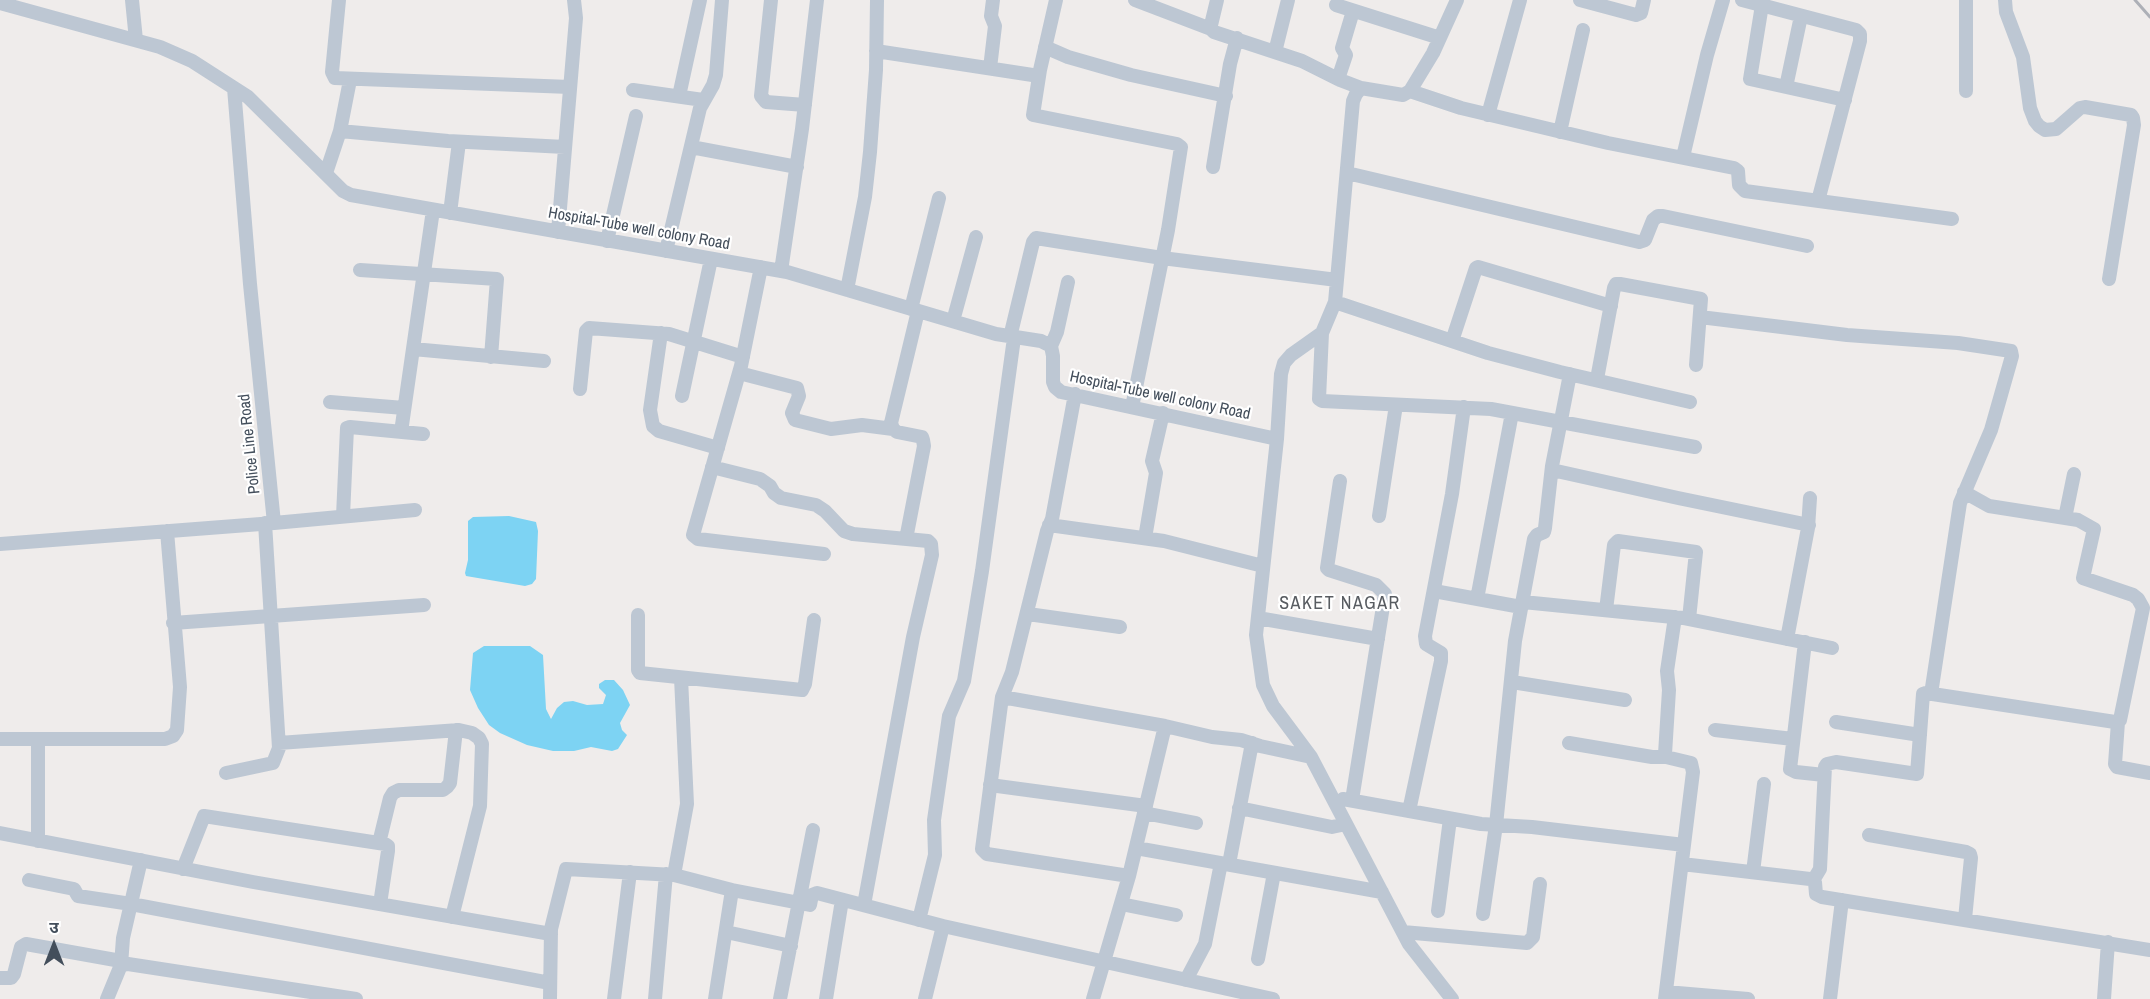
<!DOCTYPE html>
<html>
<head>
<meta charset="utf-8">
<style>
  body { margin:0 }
  #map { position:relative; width:2150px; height:999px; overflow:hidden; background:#efeceb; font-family:"Archivo Narrow","Noto Sans Devanagari",sans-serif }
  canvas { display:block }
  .north { position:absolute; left:24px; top:915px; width:60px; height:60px; -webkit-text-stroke:4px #fff; paint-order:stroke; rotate:0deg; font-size:16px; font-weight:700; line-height:24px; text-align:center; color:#434e5b }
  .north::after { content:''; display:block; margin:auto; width:21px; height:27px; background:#434e5b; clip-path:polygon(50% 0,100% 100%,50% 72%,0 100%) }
</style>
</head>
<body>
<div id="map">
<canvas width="2150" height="999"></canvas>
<div class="north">उ</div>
</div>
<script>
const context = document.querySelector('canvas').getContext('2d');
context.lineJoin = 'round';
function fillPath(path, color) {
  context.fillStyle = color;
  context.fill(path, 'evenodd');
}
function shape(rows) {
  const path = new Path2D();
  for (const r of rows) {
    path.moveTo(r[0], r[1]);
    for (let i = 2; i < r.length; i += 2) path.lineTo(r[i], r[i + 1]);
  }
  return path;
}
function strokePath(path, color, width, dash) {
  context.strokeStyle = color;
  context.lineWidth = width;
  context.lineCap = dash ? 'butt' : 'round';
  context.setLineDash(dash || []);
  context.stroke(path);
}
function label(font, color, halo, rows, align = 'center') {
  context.font = font + ' "Archivo Narrow",sans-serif';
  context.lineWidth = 4.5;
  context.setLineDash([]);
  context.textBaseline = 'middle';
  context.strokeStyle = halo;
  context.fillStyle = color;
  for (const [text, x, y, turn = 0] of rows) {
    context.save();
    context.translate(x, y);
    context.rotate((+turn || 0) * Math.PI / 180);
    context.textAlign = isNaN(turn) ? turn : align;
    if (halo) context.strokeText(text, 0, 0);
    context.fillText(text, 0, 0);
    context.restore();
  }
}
fillPath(shape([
  [509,516,536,522,538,531,536,579,532,584,525,586,466,576,465,573,468,560,468,521,473,517],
  [484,646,530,646,543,655,546,709,551,719,557,708,564,702,573,701,587,705,603,704,606,695,599,688,599,684,605,680,614,680,623,690,630,705,620,723,622,730,627,735,618,749,612,751,591,747,574,751,553,751,527,745,500,733,489,725,478,708,470,690,473,653]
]), '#7dd3f3');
strokePath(shape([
  [132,0,136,40],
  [339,0,332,72,335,78,570,87],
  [771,0,761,96,766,102,805,105],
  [1056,0,1040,70,1033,115,1177,144,1181,147,1168,230,1132,407],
  [1135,0,1211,29],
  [1217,0,1211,25,1211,29,1214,32,1302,61,1340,80,1361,88],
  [1580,0,1636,15,1641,13,1644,0],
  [1742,0,1856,30,1860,34,1860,41,1818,201],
  [1966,0,1966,91],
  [2005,0,2006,12,2023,57,2030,108,2035,121,2039,126,2045,130,2056,129,2080,108,2085,107,2131,115,2133,118,2134,125,2109,279],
  [0,3,160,47,192,61,248,97,343,191,351,195,787,272,996,334,1041,341,1051,346,1053,356,1053,382,1055,387,1061,392,1277,439],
  [1336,5,1440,38],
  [1762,5,1750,79,1845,100],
  [1045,47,1068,57,1131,75,1226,96],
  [876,51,1039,76],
  [1275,52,1288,0],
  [990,68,995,26,991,16,993,0],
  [1338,79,1346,55,1342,48,1353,11],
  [1786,87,1801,16],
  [633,90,703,100],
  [1410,91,1461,108,1608,143,1734,168,1738,171,1739,185,1745,191,1952,219],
  [679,96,700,0],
  [1488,115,1520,0],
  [340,131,448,141,565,147],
  [1560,132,1583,30],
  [691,147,797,167],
  [1683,157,1707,55,1723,0],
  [1213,167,1230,64,1237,38],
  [326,173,340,131,350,80],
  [1347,173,1639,242,1645,240,1653,220,1658,216,1663,216,1807,246],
  [450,213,459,142],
  [558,232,576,18,574,0],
  [607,241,636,116],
  [666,251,700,108,713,85,716,75,722,0],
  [761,267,741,366,693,535,698,539,824,554],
  [360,270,497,279,491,357],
  [781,271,802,129,817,0],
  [847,290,865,197,870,152,876,70,877,0],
  [1335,302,1488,353,1560,372,1690,402],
  [911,309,939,198],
  [1700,317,1847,335,1958,343,2011,351,2012,356,1991,430,1960,503,1931,694],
  [953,321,976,237],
  [661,333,650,410,653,426,659,431,718,448],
  [1322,333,1319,399,1322,401,1491,409,1695,447],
  [1010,337,1033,242,1036,238,1162,258,1337,280],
  [1452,341,1476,268,1478,267,1611,306],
  [1051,346,1057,332,1068,282],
  [413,349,544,361],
  [739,373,797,388,799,396,792,413,795,420,831,429,862,425,893,429],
  [1597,379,1614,288,1616,284,1620,284,1701,299,1696,365],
  [580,389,586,331,589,328,669,334,743,357],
  [1075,394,1052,519,1047,531,1012,672,1002,697,982,849,987,854,1129,876],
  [682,396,711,259],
  [330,402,404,408],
  [401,432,433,210],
  [712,467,760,479,770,486,774,493,781,498,816,505,825,511,844,531,853,534,928,541,931,544,932,555,913,637,864,905],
  [1552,470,1678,498,1809,525],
  [1340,481,1327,568,1329,570,1376,585,1385,594,1352,800],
  [343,516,347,428,350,427,423,434],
  [1379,516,1396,405],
  [2065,518,2074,474],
  [274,523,415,510],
  [1049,525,1164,541,1263,566],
  [1145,538,1156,473,1152,461,1163,413],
  [906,539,924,446,923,440,922,437,897,432,893,429,891,423,918,311],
  [0,544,274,523,250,284,234,88],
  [1434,591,1521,607],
  [1477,599,1512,413],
  [1523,602,1683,618,1832,648],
  [1606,610,1614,545,1618,541,1696,552,1689,619],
  [1028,614,1120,627],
  [638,615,638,670,640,673,802,690,805,684,814,620],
  [1258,618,1378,639],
  [173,623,424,605],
  [1787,639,1808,528,1810,498],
  [1805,642,1790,769,1796,772,1824,775],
  [681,678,687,804,674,875,732,890,810,905,812,895,817,893,943,926,1273,999],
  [1512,682,1625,700],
  [1002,697,1165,726,1212,737,1241,740,1260,746,1311,757],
  [1836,722,1920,735],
  [2118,722,2115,764,2117,767,2150,773],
  [1715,730,1793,739],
  [0,739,165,739,173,736,177,730,180,687,167,531],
  [38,739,38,841],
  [279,743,459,730,472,733,479,738,482,744,480,806,452,917],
  [1569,743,1652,757,1666,757],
  [226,773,273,763,279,748,265,523],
  [990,785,1146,806],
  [1343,799,1481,824,1532,827,1684,845],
  [1239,808,1332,827,1346,824],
  [1409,811,1441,661,1441,653,1426,644,1425,636,1452,494,1464,407],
  [1144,813,1196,823],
  [0,833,253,882,551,934],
  [1869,835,1966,852,1970,854,1971,858,1965,919],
  [379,843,390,798,393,793,399,790,443,790,447,787,450,783,456,730],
  [1136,848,1382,892],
  [1229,864,1252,743],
  [1682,864,1810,879,1815,882,1816,894,1822,897,2150,950],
  [183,869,204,816,385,844,388,846,388,851,380,904],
  [1753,872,1764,784],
  [1814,879,1820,869,1825,767,1827,764,1836,762,1917,774,1923,694,1926,693,2115,722,2120,720,2143,608,2138,599,2133,595,2083,578,2094,529,2078,520,1989,506,1964,492],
  [29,880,74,889,78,896,131,904,550,983],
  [1121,904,1176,915],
  [1438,911,1450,819],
  [1483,914,1496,825,1515,641,1534,539,1537,535,1544,532,1545,528,1552,466,1570,374],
  [919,920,935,855,934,820,949,716,964,681,982,571,1014,338],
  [726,932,791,946],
  [1403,932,1527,943,1533,937,1540,884],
  [1258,959,1274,873],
  [121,965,123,938,141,860],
  [0,978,11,978,14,974,21,947,26,944,121,961],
  [1186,980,1205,944,1221,863],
  [1666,992,1748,999],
  [107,999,121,965,128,964,356,999],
  [550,999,551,929,566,869,674,875],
  [614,999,630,872],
  [655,999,666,874],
  [715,999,732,890],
  [780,999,813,830],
  [826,999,842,900],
  [925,999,943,926],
  [1093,999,1129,876,1165,726],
  [1452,999,1409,944,1311,757,1273,706,1263,685,1256,635,1277,439,1281,374,1284,363,1291,355,1322,333,1335,302,1353,101,1356,94,1361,88,1403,95,1410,91,1433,53,1457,0],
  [1665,999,1693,772,1691,763,1666,757,1665,754,1669,690,1667,671,1675,617],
  [1830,999,1842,900],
  [2104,999,2108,942]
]), '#bdc7d3', 14);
strokePath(shape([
  [2135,0,2150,17]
]), '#adb0b7', 3);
label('16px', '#434e5b', '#fff', [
  ["Hospital-Tube well colony Road",639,229,10],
  ["Hospital-Tube well colony Road",1160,396,12],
  ["Police Line Road",250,444,-96]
]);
context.letterSpacing = '1.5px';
label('18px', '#585c61', '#fff', [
  ["SAKET NAGAR",1340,604]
]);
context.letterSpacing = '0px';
</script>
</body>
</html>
